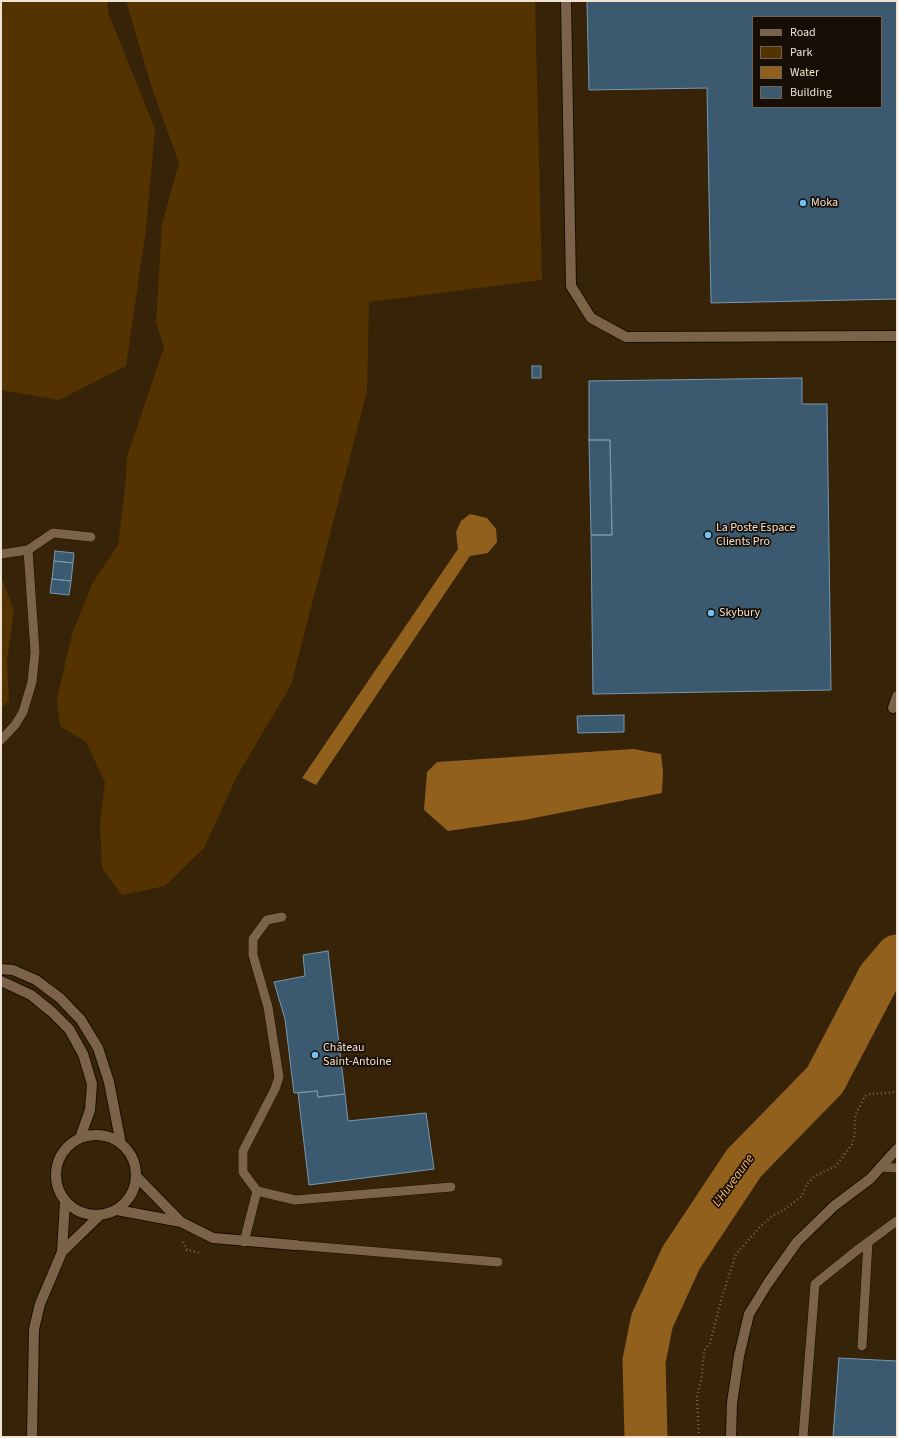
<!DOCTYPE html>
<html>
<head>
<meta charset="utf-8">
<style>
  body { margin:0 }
  #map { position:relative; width:898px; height:1438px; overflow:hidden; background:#372308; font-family:"Source Sans 3",sans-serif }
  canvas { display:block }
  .frame { position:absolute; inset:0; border:2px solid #f1e3d4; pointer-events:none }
  .legend { position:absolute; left:752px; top:16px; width:130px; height:92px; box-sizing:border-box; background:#180e05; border:1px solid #6f6358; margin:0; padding:5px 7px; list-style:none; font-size:12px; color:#f1e3d4 }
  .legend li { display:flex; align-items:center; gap:8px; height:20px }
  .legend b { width:20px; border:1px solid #6f6358 }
</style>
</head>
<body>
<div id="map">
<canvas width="898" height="1438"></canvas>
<div class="frame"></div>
<ul class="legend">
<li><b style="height:5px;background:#7b6349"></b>Road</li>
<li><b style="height:11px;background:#530"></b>Park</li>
<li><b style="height:11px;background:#92601d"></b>Water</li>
<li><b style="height:11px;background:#3b5a6f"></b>Building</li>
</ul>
</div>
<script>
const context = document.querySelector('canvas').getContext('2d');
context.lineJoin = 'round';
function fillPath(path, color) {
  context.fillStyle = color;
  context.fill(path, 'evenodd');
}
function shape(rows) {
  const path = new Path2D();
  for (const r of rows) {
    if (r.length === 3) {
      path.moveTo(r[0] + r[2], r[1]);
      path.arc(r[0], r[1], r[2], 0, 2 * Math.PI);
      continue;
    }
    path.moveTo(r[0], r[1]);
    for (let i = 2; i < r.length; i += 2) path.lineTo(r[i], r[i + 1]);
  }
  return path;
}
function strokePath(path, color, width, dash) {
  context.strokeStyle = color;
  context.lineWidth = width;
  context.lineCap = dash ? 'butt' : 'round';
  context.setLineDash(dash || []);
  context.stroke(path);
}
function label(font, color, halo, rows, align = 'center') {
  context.font = font + ' "Source Sans 3",sans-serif';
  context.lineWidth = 3.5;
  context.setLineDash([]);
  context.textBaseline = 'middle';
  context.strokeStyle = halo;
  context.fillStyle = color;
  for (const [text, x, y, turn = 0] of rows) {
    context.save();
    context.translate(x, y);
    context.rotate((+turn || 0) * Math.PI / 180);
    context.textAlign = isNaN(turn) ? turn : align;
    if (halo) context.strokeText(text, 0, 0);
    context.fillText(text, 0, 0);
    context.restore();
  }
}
fillPath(shape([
  [1,1,107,1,109,15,155,129,146,229,126,366,59,400,1,390],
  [126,1,535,1,542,280,369,302,367,391,291,685,237,776,204,848,165,886,122,895,102,868,100,824,105,782,86,742,60,726,57,699,72,634,93,582,118,545,125,489,127,457,164,347,156,322,162,224,179,163,152,88],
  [1,581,3,581,14,611,7,661,9,701,1,708]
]), '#530');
fillPath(shape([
  [470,514,487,518,496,529,497,542,488,553,470,556,316,785,302,778,458,549,456,532,461,521],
  [633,749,661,754,663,772,662,793,524,820,448,831,424,810,427,772,437,762]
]), '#92601d');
strokePath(shape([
  [646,1437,644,1361,652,1321,681,1258,744,1163,825,1080,879,977,897,956]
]), '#92601d', 43);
const building = shape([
  [587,1,897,1,897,299,711,303,707,88,589,90,587,1],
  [753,17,881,17,881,107,753,107,753,17],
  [532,366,541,366,541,378,532,378,532,366],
  [802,378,802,404,827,404,831,690,593,694,591,535,612,535,610,440,589,440,589,381,802,378],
  [589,440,610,440,612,535,591,535,589,440],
  [55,551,74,553,73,563,54,561,55,551],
  [54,561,73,563,71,581,52,579,54,561],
  [52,579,71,581,69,595,50,593,52,579],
  [624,715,624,732,578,733,577,716,624,715],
  [328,951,345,1094,318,1097,317,1091,294,1093,285,1019,274,982,305,976,303,955,328,951],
  [317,1091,318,1097,345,1094,348,1121,426,1113,434,1169,309,1185,298,1093,317,1091],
  [839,1358,897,1361,897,1437,833,1437,839,1358]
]);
fillPath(building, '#3b5a6f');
strokePath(building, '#7798af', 1);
const service = shape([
  [1,554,28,550,53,533,91,537],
  [1,740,15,725,23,712,32,682,35,652,28,550],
  [880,1167,897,1168],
  [257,1191,295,1200,451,1187],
  [244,1242,257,1191,243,1172,243,1151,275,1089,279,1077,268,1007,253,955,253,939,267,920,282,917],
  [295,1245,498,1262],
  [862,1346,868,1242],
  [803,1437,815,1284,856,1251,897,1221]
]);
const minor = shape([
  [566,1,571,286,591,318,626,337,897,336],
  [893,708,897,696],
  [1,969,13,970,36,980,60,998,81,1020,98,1048,109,1082,121,1144],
  [1,981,31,995,52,1012,69,1029,83,1054,92,1084,90,1110,80,1138],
  [96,1175,40],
  [136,1176,181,1222],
  [117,1210,181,1222,213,1238,295,1245],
  [62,1252,99,1216],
  [32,1437,34,1329,40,1304,62,1252,65,1202],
  [731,1437,732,1403,739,1356,749,1314,768,1283,797,1242,834,1206,870,1179,897,1149]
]);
strokePath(service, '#1b0d00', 10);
strokePath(minor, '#1b0d00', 12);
strokePath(shape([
  [183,1242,187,1250,202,1253],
  [699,1437,697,1397,702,1376,704,1351,710,1343,722,1297,736,1254,759,1228,772,1216,784,1210,802,1196,807,1184,815,1176,836,1166,852,1144,855,1134,855,1116,865,1096,870,1094,890,1093,897,1091]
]), '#77654f', 2.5, [1, 3]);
strokePath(service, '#7b6349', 9);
strokePath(minor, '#7b6349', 10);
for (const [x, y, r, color] of [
  [803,203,4,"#72c1f5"],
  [708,535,4,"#72c1f5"],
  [711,613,4,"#72c1f5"],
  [315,1055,4,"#72c1f5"]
]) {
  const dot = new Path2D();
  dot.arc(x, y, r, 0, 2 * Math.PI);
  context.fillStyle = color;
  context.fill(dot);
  strokePath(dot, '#180e05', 1.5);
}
label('12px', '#f1e3d4', '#180e05', [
  ["Moka",811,203],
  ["La Poste Espace",716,528],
  ["Clients Pro",716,542],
  ["Skybury",719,613],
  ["Château",323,1048],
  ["Saint-Antoine",323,1062]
], 'left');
label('italic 13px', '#ffba68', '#180e05', [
  ["L'Huveaune",734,1181,-54]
]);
</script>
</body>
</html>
